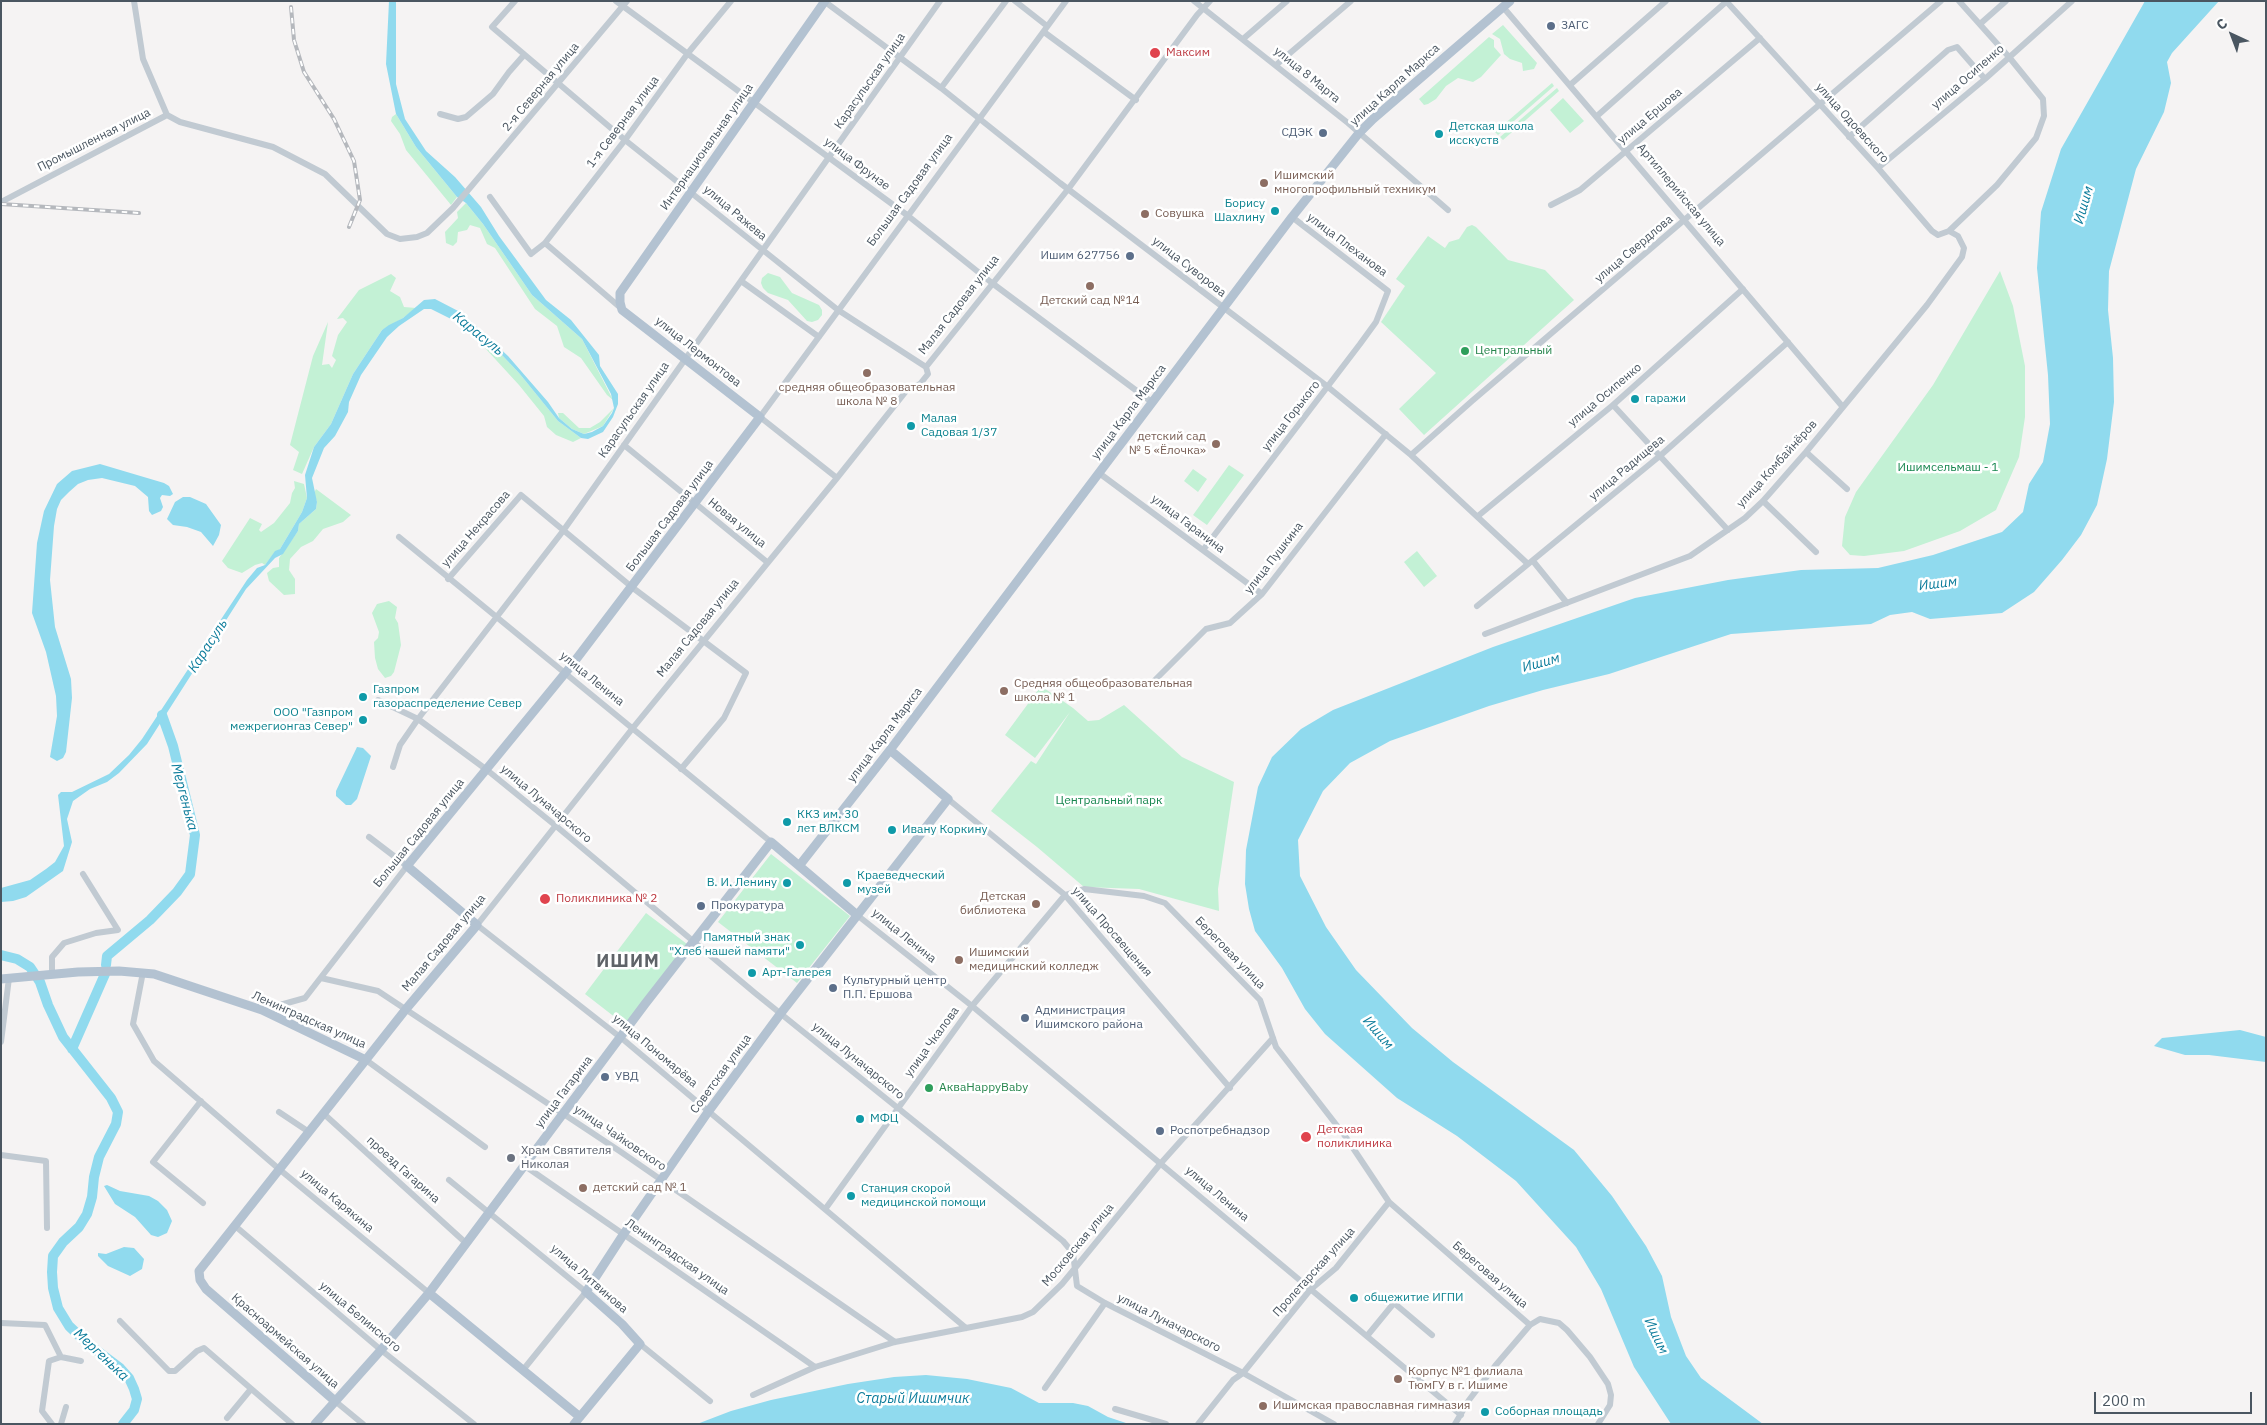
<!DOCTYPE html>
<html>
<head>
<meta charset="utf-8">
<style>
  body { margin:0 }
  #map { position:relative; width:2267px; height:1425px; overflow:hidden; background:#f5f3f3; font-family:"IBM Plex Sans",sans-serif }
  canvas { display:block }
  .frame { position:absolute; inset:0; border:2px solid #4a5661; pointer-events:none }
  .north { position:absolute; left:2207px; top:10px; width:50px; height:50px; -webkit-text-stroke:4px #fff; paint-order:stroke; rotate:317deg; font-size:14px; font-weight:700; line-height:20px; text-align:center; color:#4a5661 }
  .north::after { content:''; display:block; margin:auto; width:18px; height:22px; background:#4a5661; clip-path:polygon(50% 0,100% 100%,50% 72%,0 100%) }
  .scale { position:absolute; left:2094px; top:1392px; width:158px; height:22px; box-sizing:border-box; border:2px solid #4a5661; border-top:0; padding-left:6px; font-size:15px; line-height:18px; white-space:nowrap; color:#4a5661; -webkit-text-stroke:4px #fff; paint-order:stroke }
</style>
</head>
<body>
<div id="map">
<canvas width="2267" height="1425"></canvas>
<div class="frame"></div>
<div class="north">С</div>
<div class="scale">200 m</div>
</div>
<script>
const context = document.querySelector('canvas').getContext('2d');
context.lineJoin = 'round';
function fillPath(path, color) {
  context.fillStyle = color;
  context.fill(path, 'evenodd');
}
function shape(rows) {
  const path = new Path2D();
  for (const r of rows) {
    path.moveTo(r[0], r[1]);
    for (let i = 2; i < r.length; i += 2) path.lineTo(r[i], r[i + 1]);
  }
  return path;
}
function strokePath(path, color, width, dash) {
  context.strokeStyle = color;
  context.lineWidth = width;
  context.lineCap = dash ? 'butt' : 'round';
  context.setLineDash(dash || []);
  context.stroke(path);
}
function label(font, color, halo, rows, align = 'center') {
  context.font = font + ' "IBM Plex Sans",sans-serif';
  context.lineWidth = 5;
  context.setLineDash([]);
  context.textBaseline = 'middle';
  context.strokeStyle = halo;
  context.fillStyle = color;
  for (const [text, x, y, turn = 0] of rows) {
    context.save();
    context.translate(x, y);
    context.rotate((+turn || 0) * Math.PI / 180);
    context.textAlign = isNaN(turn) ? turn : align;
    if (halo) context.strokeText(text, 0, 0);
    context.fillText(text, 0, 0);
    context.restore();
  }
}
fillPath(shape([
  [1503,25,1537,63,1534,69,1523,71,1522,63,1510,59,1504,54,1500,39,1492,34],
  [1489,37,1494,40,1494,47,1501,55,1481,77,1473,82,1458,78,1446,86,1436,99,1428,104,1424,105,1419,99],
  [1552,83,1554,86,1498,135,1495,132],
  [1557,88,1559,91,1503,140,1500,137],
  [1563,98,1584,121,1570,133,1550,110],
  [396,114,416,147,457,197,451,205,406,150,400,134,391,121,392,117],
  [466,203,483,224,532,295,582,339,613,400,607,395,581,358,564,347,557,326,535,309,495,248,487,244,480,228,470,225,467,230,458,232,457,242,453,246,446,243,445,232,458,218,457,212],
  [1472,225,1476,227,1508,260,1545,270,1574,300,1424,435,1399,409,1436,373,1381,322,1405,286,1396,279,1428,236,1445,248,1449,242,1459,239,1467,227],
  [2000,271,2013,306,2025,366,2025,417,2019,457,1996,510,1960,531,1904,551,1864,556,1850,555,1842,546,1845,517,1856,492,1933,385],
  [768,273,780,277,792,293,819,305,822,310,822,315,818,320,812,322,807,321,788,300,768,293,763,288,761,283,762,278],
  [391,274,396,278,390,291,400,297,404,307,416,308,403,318,382,330,353,374,331,424,314,447,302,474,293,470,299,452,290,445,313,356,328,322,322,365,329,364,332,368,336,360,332,356,338,335,347,322,343,318,337,319,359,290],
  [465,327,477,334,501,354,519,373,558,421,581,438,573,442,556,435,547,427,544,416,519,385,485,348,467,332],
  [614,408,603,426,584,434,572,429,559,418,558,413,563,413,579,428,590,428,600,422],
  [1229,465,1244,475,1207,525,1193,515],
  [1193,469,1207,479,1198,492,1184,481],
  [294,481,304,484,307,498,302,512,280,549,275,552,265,565,262,563,255,565,242,573,228,568,222,561,250,518,262,524,259,530,261,532,274,523,290,503,292,493,295,488],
  [316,489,351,515,343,522,323,529,313,541,301,547,290,559,289,570,295,579,295,594,284,595,269,581,267,573,273,568,279,567,279,558,298,531,299,524,316,509,317,502,314,493],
  [1417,551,1437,576,1424,587,1404,562],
  [389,601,397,607,395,618,398,623,401,645,394,672,391,676,385,678,378,669,375,658,374,642,378,638,379,632,372,613,377,604],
  [1041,686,1073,708,1088,721,1099,720,1124,705,1182,757,1234,782,1218,889,1219,911,1139,889,1084,887,1037,847,991,811,1031,761,1036,764,1070,712,1035,758,1005,735],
  [771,854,850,916,797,983,718,922],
  [646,913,687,944,625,1025,585,994]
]), '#c3f1d5');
fillPath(shape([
  [389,1,396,1,396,84,405,119,426,151,455,177,481,207,499,236,546,300,571,320,599,355,600,366,618,394,618,404,613,417,603,432,588,439,581,438,558,421,519,373,501,354,471,329,431,309,424,309,399,326,387,337,361,375,349,402,348,412,335,436,324,448,312,478,317,502,316,509,299,524,298,531,283,554,275,558,246,589,147,744,119,773,107,782,90,789,73,801,67,819,72,842,63,871,26,897,13,901,1,902,1,888,30,880,46,869,55,862,64,846,58,795,61,792,72,792,109,774,129,755,142,739,247,580,257,568,265,565,275,551,280,549,302,512,307,498,305,475,314,447,331,424,353,374,382,330,389,325,403,318,424,300,435,299,462,313,508,356,548,402,559,418,572,429,584,434,592,432,603,426,612,413,614,408,611,394,582,339,532,295,483,224,466,203,457,197,416,147,396,114,386,64],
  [2145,1,2219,1,2172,53,2167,62,2171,83,2164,112,2136,169,2109,271,2108,310,2113,358,2114,402,2107,459,2097,505,2081,535,2062,560,2034,592,2002,613,1930,619,1912,612,1890,615,1871,624,1731,634,1609,674,1543,690,1489,706,1390,741,1350,763,1323,791,1298,840,1300,876,1326,927,1356,970,1412,1028,1453,1062,1574,1150,1612,1196,1646,1246,1662,1276,1671,1317,1686,1356,1701,1378,1763,1424,1671,1424,1634,1367,1601,1289,1576,1247,1516,1181,1457,1136,1397,1098,1325,1034,1305,1009,1282,968,1255,931,1249,909,1245,884,1246,850,1258,787,1272,757,1301,729,1333,710,1493,647,1635,598,1728,580,1801,570,1878,568,1933,555,2002,532,2023,512,2029,484,2043,462,2050,424,2048,375,2037,268,2041,212,2061,149],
  [100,464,164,483,169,486,173,494,170,496,162,495,160,498,163,507,161,511,152,515,149,511,148,497,135,486,102,478,88,480,78,484,69,492,61,500,57,509,54,526,50,580,55,627,71,679,72,698,66,752,63,758,57,761,50,757,57,716,56,696,46,652,32,613,37,543,44,511,57,484,72,471],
  [183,497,190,497,206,504,221,525,219,535,213,546,201,532,187,527,173,525,167,519,175,502],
  [357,747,363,748,371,756,357,799,351,805,346,805,336,796,336,791],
  [2240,1030,2266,1037,2266,1062,2209,1055,2185,1055,2154,1046,2162,1038],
  [107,1185,120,1191,149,1196,158,1201,167,1210,172,1221,167,1233,158,1237,151,1235,135,1217,115,1204,104,1186],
  [124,1247,134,1248,144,1259,142,1269,130,1276,108,1266,98,1256,98,1253,106,1254],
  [926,1375,967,1379,1011,1388,1039,1403,1073,1403,1088,1406,1108,1417,1129,1424,697,1424,731,1411,771,1400,848,1384,894,1377]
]), '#90daee');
strokePath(shape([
  [1,955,17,959,30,967,40,982,48,1005,63,1037,111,1098,118,1112,116,1124,99,1157,94,1177,92,1197,87,1214,79,1227,63,1242,53,1256,52,1272,53,1288,58,1308,69,1326,88,1344,120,1368,129,1378,134,1389,137,1399,134,1410,123,1424],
  [106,965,107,956,150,920,177,892,190,874,195,835,173,746,162,715],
  [72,1049,105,974]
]), '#90daee', 10);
strokePath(shape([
  [134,1,143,59,167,115],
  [515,1,492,27,625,140,838,310,926,367],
  [616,1,907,215,992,283,1153,403],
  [824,1,941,88,1060,183,1328,387,1411,455,1528,564],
  [1015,1,1047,26],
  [1194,1,1348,123,1448,210],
  [1503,7,1842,406],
  [1980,24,2006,1],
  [1044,32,1136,100],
  [1243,39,1287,1],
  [1276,65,1351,1],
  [1570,85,1666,1],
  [941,88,1006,1],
  [440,114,458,119,466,117,493,94,509,72,524,55],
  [1597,116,1727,1],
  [1849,137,1948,50,1957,47,1985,79],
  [1878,168,1985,79,2072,1],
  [490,197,531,254,545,243,625,140,688,53,731,1],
  [1,202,167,115,180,122,273,147,325,174,387,234,400,239,417,237,427,233,453,208,627,1],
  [1551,205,1580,190,1760,38],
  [1949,231,1997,185,2036,138,2044,116,2043,99,2009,57,1959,1],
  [545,243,622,309],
  [741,281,819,337],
  [1613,405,1728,530],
  [624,445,767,562],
  [1806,452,1847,489],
  [1411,455,1472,401,1941,1],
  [1099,473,1262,594],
  [837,478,760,417,1066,1],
  [1763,501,1816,552],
  [1478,516,1613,405,1743,289],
  [399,537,771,842],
  [1203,550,1360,344,1376,322,1388,291,1292,217],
  [1533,561,1567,603],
  [448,579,521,495,633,588,746,673,724,718,681,769],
  [1477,606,1661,455,1788,342],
  [1485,634,1690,556,1745,518,1763,501,1806,452,1927,305,1962,257,1964,248,1958,236,1949,231,1938,235,1932,231,1878,168,1726,1],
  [1135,683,1151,684,1206,629,1230,623,1262,594,1386,434],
  [378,700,418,719,563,531,940,1],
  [393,767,400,745,418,719,487,770,556,826,755,993,1063,1241,1073,1253,1077,1286,1105,1303,1243,1373,1334,1424],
  [948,799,1065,895,1230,1088],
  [857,915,972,1006,1461,1415],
  [143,972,133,1024,154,1061,279,1169,429,1293],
  [52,973,52,957,64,943,96,933,118,930,83,874],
  [321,978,378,991,621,1152,895,1342],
  [262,1010,305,998,407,866,369,837],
  [1,1042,9,978],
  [366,1060,485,1147],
  [201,1101,153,1162,203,1203],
  [279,1112,309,1132],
  [324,1114,467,1244],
  [1,1155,46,1161,47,1228],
  [525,1166,815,1367],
  [449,1180,586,1292,523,1370],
  [826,1208,972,1006,1065,895,1084,889,1144,896,1165,903,1260,1000,1276,1047,1345,1136,1389,1202,1530,1325],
  [234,1225,381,1350,474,1424],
  [120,1321,169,1371,175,1371,197,1351,204,1348,292,1424],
  [1,1323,45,1325,61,1357,81,1361],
  [966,1328,625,1041,477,925,632,729,837,478,907,390,920,384,928,374,926,367,1069,188,1197,15,1210,1],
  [1367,1336,1394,1303,1432,1335],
  [640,1344,710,1401],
  [1045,1388,1105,1303],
  [753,1395,815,1367,895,1342,1022,1317,1033,1312,1062,1284,1161,1163,1273,1038],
  [335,1401,363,1424],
  [1115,1409,1166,1424],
  [227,1418,251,1389],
  [52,1424,42,1411,49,1361,61,1357],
  [61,1424,66,1407],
  [1198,1424,1233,1380,1243,1373,1310,1290,1336,1268,1389,1202],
  [1455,1424,1469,1400,1495,1366,1530,1325,1540,1319,1559,1323,1567,1330,1590,1357,1608,1384,1611,1395,1610,1405,1598,1424]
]), '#c1cad2', 6);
strokePath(shape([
  [799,866,890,750,1292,217,1359,133,1373,119,1510,1],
  [1,979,78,972,119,971,154,974,262,1010,366,1060],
  [429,1293,580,1417],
  [335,1401,206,1289,200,1280,199,1271,406,1009,477,925,407,866,571,666,760,417,622,310,620,302,620,293,825,1],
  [315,1424,381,1350,429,1293,645,1004,771,842,857,915],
  [574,1424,640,1344,622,1324,586,1292,623,1235,708,1112,781,1013,948,799,890,750]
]), '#b3c2d1', 9);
const rail = shape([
  [291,7,294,40,304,72,334,119,354,161,360,200,349,227],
  [1,204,139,213]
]);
strokePath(rail, '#b5b8bd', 4);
strokePath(rail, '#fff', 2, [5.5]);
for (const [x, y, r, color] of [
  [1551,26,5,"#5c6f8a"],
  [1155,53,6,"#e0444e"],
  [1323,133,5,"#5c6f8a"],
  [1439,134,5,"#0f9aa8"],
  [1264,183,5,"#8d6e63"],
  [1275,211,5,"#0f9aa8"],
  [1145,214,5,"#8d6e63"],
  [1130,256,5,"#5c6f8a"],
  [1090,286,5,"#8d6e63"],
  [1465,351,5,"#2e9e5b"],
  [867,373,5,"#8d6e63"],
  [1635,399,5,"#0f9aa8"],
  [911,426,5,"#0f9aa8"],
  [1216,444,5,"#8d6e63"],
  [1004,691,5,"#8d6e63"],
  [363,697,5,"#0f9aa8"],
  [363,720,5,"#0f9aa8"],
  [787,822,5,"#0f9aa8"],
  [892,830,5,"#0f9aa8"],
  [787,883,5,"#0f9aa8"],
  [847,883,5,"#0f9aa8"],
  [545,899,6,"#e0444e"],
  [1036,904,5,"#8d6e63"],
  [701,906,5,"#5c6f8a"],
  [800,945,5,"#0f9aa8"],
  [959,960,5,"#8d6e63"],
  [752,973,5,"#0f9aa8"],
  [833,988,5,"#5c6f8a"],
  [1025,1018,5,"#5c6f8a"],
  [605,1077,5,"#5c6f8a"],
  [929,1088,5,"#2e9e5b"],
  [860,1119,5,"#0f9aa8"],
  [1160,1131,5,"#5c6f8a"],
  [1306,1137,6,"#e0444e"],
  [511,1158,5,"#6b7280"],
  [583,1188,5,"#8d6e63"],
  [851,1196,5,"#0f9aa8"],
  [1354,1298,5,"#0f9aa8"],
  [1398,1379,5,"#8d6e63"],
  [1263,1406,5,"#8d6e63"],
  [1485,1412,5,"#0f9aa8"]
]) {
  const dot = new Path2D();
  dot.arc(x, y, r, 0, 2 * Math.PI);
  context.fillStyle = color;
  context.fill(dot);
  strokePath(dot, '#fff', 2);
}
label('12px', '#4e5e75', '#fff', [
  ["ЗАГС",1561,26],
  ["СДЭК",1313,133,"right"],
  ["Ишим 627756",1120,256,"right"],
  ["Прокуратура",711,906],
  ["Культурный центр",843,981],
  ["П.П. Ершова",843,995],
  ["Администрация",1035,1011],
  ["Ишимского района",1035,1025],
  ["УВД",615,1077],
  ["Роспотребнадзор",1170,1131]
], 'left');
label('12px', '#be3a42', '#fff', [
  ["Максим",1166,53],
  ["Поликлиника № 2",556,899],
  ["Детская",1317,1130],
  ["поликлиника",1317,1144]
], 'left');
label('12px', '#4a5661', '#fff', [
  ["улица 8 Марта",1307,75,39],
  ["улица Осипенко",1968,77,-41],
  ["Карасульская улица",870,81,-55],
  ["улица Карла Маркса",1395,85,-42],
  ["2-я Северная улица",541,87,-50],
  ["улица Ершова",1650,116,-40],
  ["1-я Северная улица",623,122,-53],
  ["улица Одоевского",1852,123,48],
  ["Промышленная улица",94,140,-27],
  ["Интернациональная улица",707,147,-55],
  ["улица Фрунзе",857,164,37],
  ["Большая Садовая улица",910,190,-54],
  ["Артиллерийская улица",1681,195,50],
  ["улица Ражева",735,213,40],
  ["улица Плеханова",1347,245,37],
  ["улица Свердлова",1634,249,-40],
  ["улица Суворова",1189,267,38],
  ["Малая Садовая улица",959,305,-52],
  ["улица Лермонтова",698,352,38],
  ["улица Осипенко",1605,395,-40],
  ["Карасульская улица",634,410,-55],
  ["улица Карла Маркса",1129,412,-53],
  ["улица Горького",1291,416,-52],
  ["улица Комбайнёров",1777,464,-48],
  ["улица Радищева",1627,468,-40],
  ["Большая Садовая улица",670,516,-53],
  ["Новая улица",737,523,39],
  ["улица Гаранина",1188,524,37],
  ["улица Некрасова",476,529,-49],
  ["улица Пушкина",1274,558,-52],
  ["Малая Садовая улица",698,628,-51],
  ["улица Ленина",592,679,39],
  ["улица Карла Маркса",885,735,-53],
  ["улица Луначарского",546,804,40],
  ["Большая Садовая улица",419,833,-51],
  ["улица Просвещения",1112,932,49],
  ["улица Ленина",904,936,39],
  ["Малая Садовая улица",444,943,-50],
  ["Береговая улица",1230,953,46],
  ["Ленинградская улица",309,1020,24],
  ["улица Чкалова",932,1042,-54],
  ["улица Пономарёва",655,1051,40],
  ["улица Луначарского",858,1061,39],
  ["Советская улица",721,1074,-54],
  ["улица Гагарина",564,1092,-53],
  ["улица Чайковского",620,1138,34],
  ["проезд Гагарина",403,1170,42],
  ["улица Ленина",1217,1194,40],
  ["улица Карякина",337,1201,40],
  ["Московская улица",1078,1245,-50],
  ["Ленинградская улица",677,1257,35],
  ["Пролетарская улица",1314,1272,-48],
  ["Береговая улица",1490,1275,41],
  ["улица Литвинова",589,1279,41],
  ["улица Белинского",360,1317,40],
  ["улица Луначарского",1169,1323,27],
  ["Красноармейская улица",285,1341,41]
]);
label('12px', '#0d838f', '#fff', [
  ["Детская школа",1449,127],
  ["исскуств",1449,141],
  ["Борису",1265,204,"right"],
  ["Шахлину",1265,218,"right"],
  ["гаражи",1645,399],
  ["Малая",921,419],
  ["Садовая 1/37",921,433],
  ["Газпром",373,690],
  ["газораспределение Север",373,704],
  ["ООО \"Газпром",353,713,"right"],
  ["межрегионгаз Север\"",353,727,"right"],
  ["ККЗ им. 30",797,815],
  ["лет ВЛКСМ",797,829],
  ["Ивану Коркину",902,830],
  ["Краеведческий",857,876],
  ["музей",857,890],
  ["В. И. Ленину",777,883,"right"],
  ["Памятный знак",790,938,"right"],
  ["\"Хлеб нашей памяти\"",790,952,"right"],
  ["Арт-Галерея",762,973],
  ["МФЦ",870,1119],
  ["Станция скорой",861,1189],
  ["медицинской помощи",861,1203],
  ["общежитие ИГПИ",1364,1298],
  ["Соборная площадь",1495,1412]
], 'left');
label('12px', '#785e54', '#fff', [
  ["Ишимский",1274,176],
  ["многопрофильный техникум",1274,190],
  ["Совушка",1155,214],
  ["Детский сад №14",1090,301,"center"],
  ["средняя общеобразовательная",867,388,"center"],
  ["школа № 8",867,402,"center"],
  ["детский сад",1206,437,"right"],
  ["№ 5 «Ёлочка»",1206,451,"right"],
  ["Средняя общеобразовательная",1014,684],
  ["школа № 1",1014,698],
  ["Детская",1026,897,"right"],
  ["библиотека",1026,911,"right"],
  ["Ишимский",969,953],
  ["медицинский колледж",969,967],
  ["детский сад № 1",593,1188],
  ["Корпус №1 филиала",1408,1372],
  ["ТюмГУ в г. Ишиме",1408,1386],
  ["Ишимская православная гимназия",1273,1406]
], 'left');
label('12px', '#27864d', '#fff', [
  ["Центральный",1475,351],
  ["АкваHappyBaby",939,1088]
], 'left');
label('12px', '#17864f', '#fff', [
  ["Ишимсельмаш - 1",1948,468],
  ["Центральный парк",1109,801]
]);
label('12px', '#5b616d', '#fff', [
  ["Храм Святителя",521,1151],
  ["Николая",521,1165]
], 'left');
label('italic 14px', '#0c7c9b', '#fff', [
  ["Ишим",2084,205,-74],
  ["Карасуль",478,334,39],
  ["Ишим",1938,584,-7],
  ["Карасуль",208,646,-57],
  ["Ишим",1541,663,-15],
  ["Мергенька",184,797,75],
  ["Ишим",1378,1033,49],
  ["Ишим",1656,1336,65],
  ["Мергенька",101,1355,43],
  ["Старый Ишимчик",913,1399]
]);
context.letterSpacing = '1px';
label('bold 18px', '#5f6368', '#fff', [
  ["ИШИМ",628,962]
]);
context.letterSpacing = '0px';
</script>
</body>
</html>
